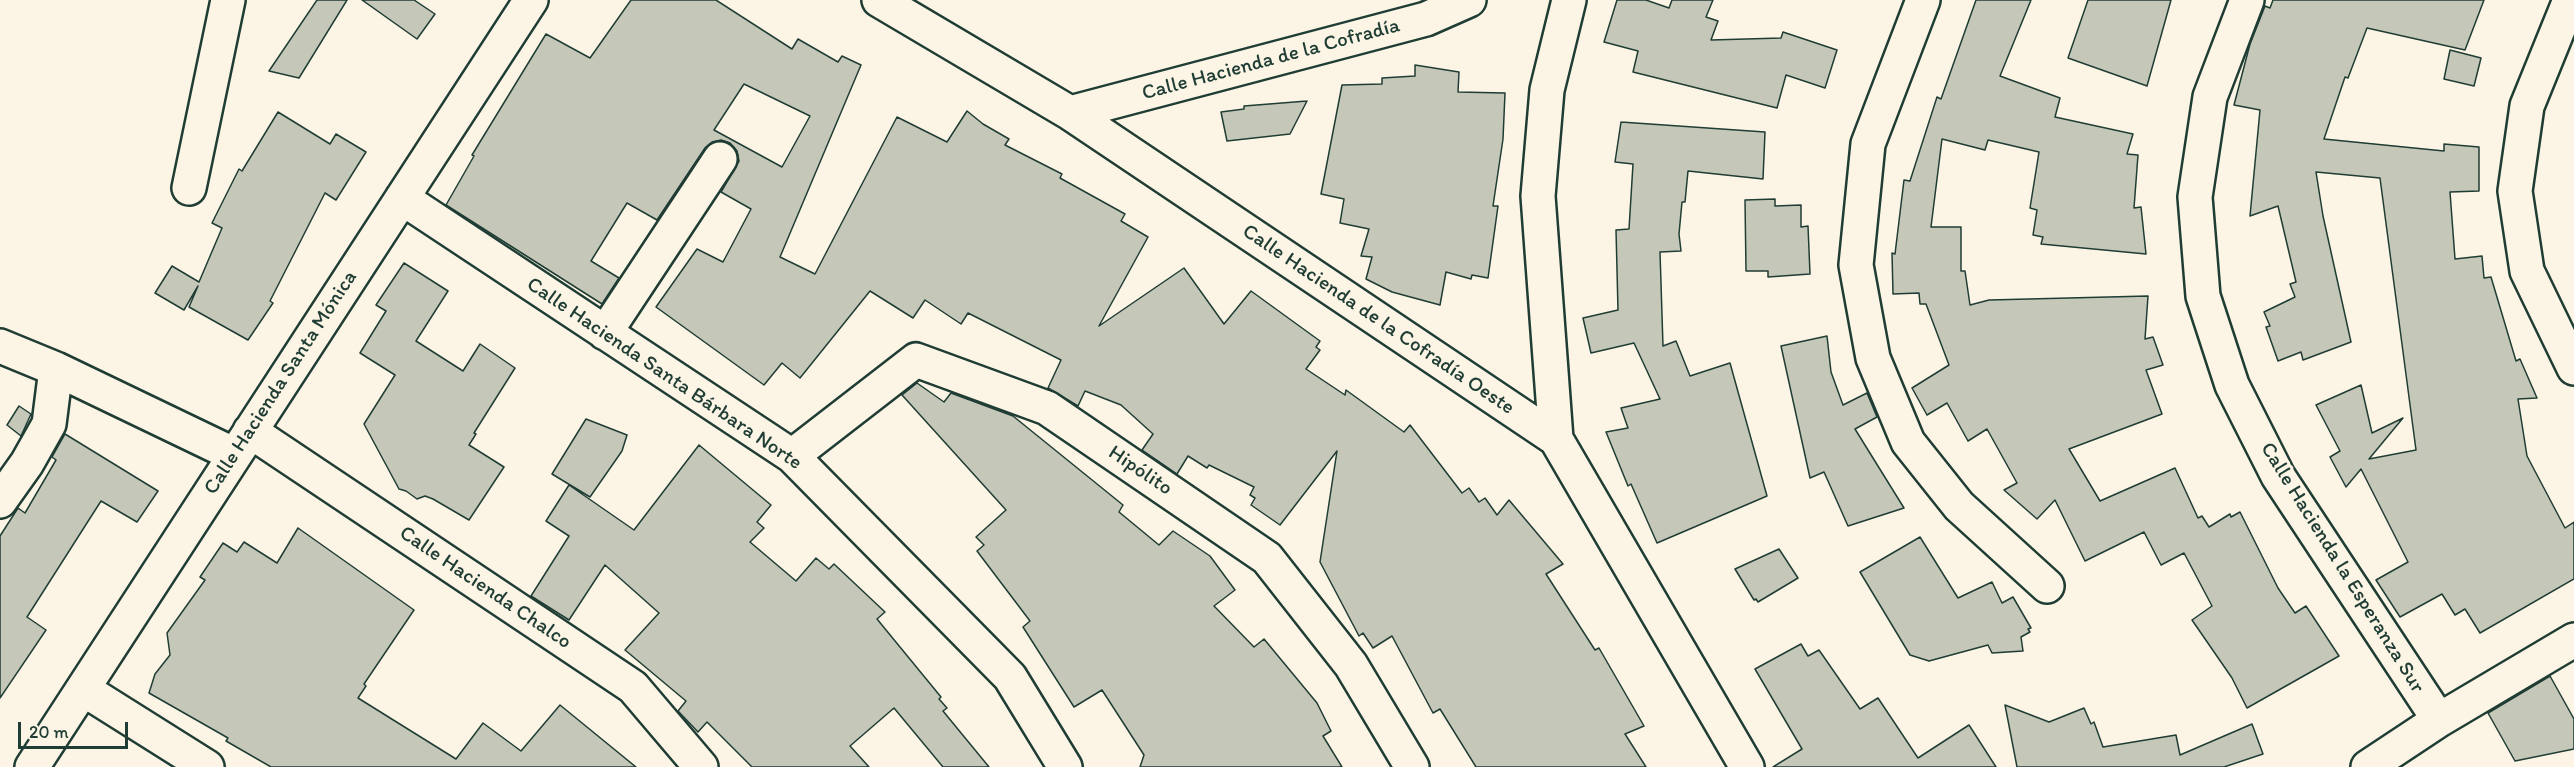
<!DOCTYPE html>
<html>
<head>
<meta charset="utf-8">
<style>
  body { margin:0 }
  #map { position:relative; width:2574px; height:767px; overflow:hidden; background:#fcf5e5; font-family:Itim,sans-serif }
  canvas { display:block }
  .scale { position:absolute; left:18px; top:722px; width:110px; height:27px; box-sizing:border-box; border:3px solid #1f3d34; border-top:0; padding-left:8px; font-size:18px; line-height:21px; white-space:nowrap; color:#1f3d34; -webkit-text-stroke:4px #fcf5e5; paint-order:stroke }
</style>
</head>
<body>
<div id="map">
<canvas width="2574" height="767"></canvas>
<div class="scale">20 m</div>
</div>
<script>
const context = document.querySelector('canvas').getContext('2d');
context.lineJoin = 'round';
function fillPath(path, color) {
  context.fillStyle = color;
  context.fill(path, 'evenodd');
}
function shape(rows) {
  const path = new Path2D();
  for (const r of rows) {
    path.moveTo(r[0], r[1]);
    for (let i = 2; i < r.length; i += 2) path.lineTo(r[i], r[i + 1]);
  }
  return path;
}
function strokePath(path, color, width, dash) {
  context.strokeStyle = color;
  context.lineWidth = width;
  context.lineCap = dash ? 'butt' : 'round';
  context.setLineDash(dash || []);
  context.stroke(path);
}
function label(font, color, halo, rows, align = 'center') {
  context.font = font + ' Itim,sans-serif';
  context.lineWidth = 6;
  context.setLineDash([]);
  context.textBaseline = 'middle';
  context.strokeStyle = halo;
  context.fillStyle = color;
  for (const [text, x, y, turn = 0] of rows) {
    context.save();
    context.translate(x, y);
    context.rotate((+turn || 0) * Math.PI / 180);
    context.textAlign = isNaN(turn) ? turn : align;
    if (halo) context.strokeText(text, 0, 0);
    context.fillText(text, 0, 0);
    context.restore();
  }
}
const building = shape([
  [317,0,347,0,299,78,269,71,317,0],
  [362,0,414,0,435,14,417,39,362,0],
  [631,0,716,0,792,49,798,39,838,62,842,56,861,65,780,257,815,274,897,117,947,142,967,111,983,124,1009,139,1005,145,1062,174,1060,178,1125,214,1121,221,1148,237,1099,326,1184,268,1224,324,1251,291,1320,341,1316,347,1320,350,1306,369,1345,395,1346,390,1404,432,1410,425,1462,493,1469,488,1479,502,1485,498,1497,515,1509,500,1563,564,1546,574,1595,650,1599,648,1644,726,1625,734,1646,767,1476,767,1440,709,1433,713,1392,636,1373,648,1363,633,1359,636,1320,562,1337,451,1280,525,1251,505,1255,498,1250,495,1254,487,1209,465,1207,468,1188,456,1177,474,1142,450,1153,434,1121,405,1085,391,1078,406,1048,388,1061,360,968,313,961,324,925,300,913,318,870,291,800,378,782,363,764,385,656,307,697,249,723,262,751,209,721,192,739,161,737,151,730,143,721,140,712,142,705,148,657,220,627,203,591,261,619,278,602,304,446,205,474,156,472,155,546,34,590,58,631,0],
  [744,84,810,116,782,167,714,130,744,84],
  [1617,0,1646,0,1669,8,1672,0,1713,0,1706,17,1718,21,1711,40,1781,38,1783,32,1837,50,1825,88,1786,75,1777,108,1633,72,1638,51,1604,42,1617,0],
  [1976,0,2031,0,2000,76,2060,98,2055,117,2133,134,2127,154,2138,155,2134,208,2141,207,2146,254,2041,244,2043,237,2033,235,2037,210,2030,208,2039,152,1988,140,1985,150,1942,139,1931,227,1961,227,1961,271,1965,271,1970,305,1989,300,2148,296,2145,339,2153,337,2163,365,2146,370,2162,414,2069,449,2100,501,2175,468,2198,518,2202,516,2209,527,2230,514,2231,517,2240,512,2278,588,2295,613,2306,606,2339,656,2247,708,2232,678,2192,620,2212,606,2184,553,2161,565,2144,532,2085,561,2055,500,2037,519,2004,490,2017,483,1987,429,1968,441,1947,403,1927,415,1912,388,1949,365,1926,304,1920,304,1919,293,1893,294,1892,253,1895,254,1904,180,1910,181,1937,97,1941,99,1976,0],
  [2088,0,2171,0,2147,86,2068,58,2088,0],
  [2273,0,2484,0,2465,50,2367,28,2348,78,2345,77,2324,139,2444,151,2444,144,2479,147,2479,191,2450,192,2455,259,2482,256,2484,278,2491,277,2516,361,2520,359,2537,398,2518,399,2527,456,2565,528,2574,522,2574,579,2480,633,2465,609,2455,615,2442,594,2400,617,2376,580,2408,562,2361,469,2346,487,2330,457,2340,451,2316,405,2361,385,2372,433,2403,418,2369,459,2416,450,2380,178,2316,172,2323,216,2351,342,2303,360,2301,352,2278,361,2266,327,2270,326,2264,312,2295,297,2290,284,2296,282,2278,206,2250,216,2260,110,2234,105,2250,44,2265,6,2270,8,2273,0],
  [2450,50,2481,58,2474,86,2444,79,2450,50],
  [1415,65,1459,72,1458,92,1505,93,1503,139,1493,206,1498,206,1488,278,1472,275,1471,279,1446,272,1440,305,1392,292,1366,279,1372,257,1361,256,1369,229,1340,223,1344,199,1321,194,1342,85,1382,84,1382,78,1415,76,1415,65],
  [1307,101,1290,134,1227,141,1221,112,1244,109,1244,106,1307,101],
  [278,112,330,144,336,134,366,152,336,200,325,193,270,301,273,303,248,340,189,307,198,286,184,310,155,293,172,266,199,282,222,228,212,223,239,169,242,171,278,112],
  [1621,122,1765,132,1763,179,1688,171,1685,202,1682,202,1679,234,1681,251,1660,252,1663,346,1676,341,1690,376,1730,363,1767,496,1657,543,1631,484,1628,486,1606,432,1628,428,1621,408,1660,399,1634,343,1591,353,1583,318,1618,310,1616,230,1629,229,1633,164,1615,162,1621,122],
  [1775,199,1775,206,1801,205,1801,227,1808,226,1810,274,1768,277,1768,271,1746,271,1745,200,1775,199],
  [404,263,448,291,416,341,463,371,480,344,515,368,474,433,476,434,469,445,504,467,469,520,433,499,425,496,417,499,406,491,399,489,364,424,395,375,360,353,386,311,376,305,404,263],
  [1827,336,1831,372,1843,405,1867,393,1877,417,1855,429,1904,508,1848,526,1824,472,1810,478,1781,346,1827,336],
  [917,383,944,402,951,393,1013,416,1123,505,1119,512,1159,545,1173,531,1210,556,1235,590,1214,606,1254,647,1264,639,1317,703,1331,731,1323,736,1342,767,1140,767,1144,755,1102,690,1074,707,1023,627,1030,621,977,551,984,545,976,537,1006,510,902,395,917,383],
  [19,406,31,414,21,436,7,425,19,406],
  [586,419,627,435,622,451,590,497,552,474,586,419],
  [65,434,158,491,137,522,101,501,27,617,46,630,0,698,0,536,18,508,25,513,56,460,52,457,65,434],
  [699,445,771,505,757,522,764,528,750,542,796,581,816,558,829,569,834,564,885,612,877,619,941,697,939,699,947,708,943,711,989,767,943,767,894,708,850,746,869,767,752,767,707,722,698,732,678,711,686,701,625,650,659,613,605,565,569,620,531,596,569,536,546,521,569,485,634,530,699,445],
  [298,528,414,610,364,684,366,686,358,698,456,759,483,723,521,751,560,705,636,767,271,767,226,741,228,738,149,693,155,674,170,655,167,633,205,580,200,577,223,543,237,552,244,542,277,563,298,528],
  [1920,537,1958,598,1992,582,2002,603,2013,597,2031,628,2028,629,2030,632,2021,637,2023,651,1992,653,1988,645,1929,661,1910,655,1860,572,1920,537],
  [1779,549,1798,578,1758,602,1756,599,1754,600,1735,569,1779,549],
  [1801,644,1808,656,1819,650,1860,709,1878,698,1918,758,1969,725,1996,767,1773,767,1802,749,1755,669,1801,644],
  [2550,676,2574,719,2574,749,2515,761,2488,713,2550,676],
  [2005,705,2049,722,2084,708,2091,724,2094,722,2103,747,2176,735,2180,755,2252,724,2263,754,2224,767,2017,767,2005,705]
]);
fillPath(building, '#c5c7b9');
strokePath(building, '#1f3d34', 1.5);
const minor = shape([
  [879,0,1070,113,1556,439,1747,767],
  [1923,0,1868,144,1856,265,1873,358,1908,442,1959,506,2047,586],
  [2247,0,2210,97,2195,197,2203,296,2232,385,2278,476,2439,720],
  [2570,0,2527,106,2515,191,2527,271,2574,368],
  [1070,113,1426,19,1469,0],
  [189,188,228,0],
  [402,198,792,456,1010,677,1065,767],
  [605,333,720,159],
  [0,346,56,369,235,455],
  [250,431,633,687,701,767],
  [1556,439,1538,196,1547,90,1569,0],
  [792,456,916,360,1047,408,1267,558,1351,665,1412,767],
  [0,501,27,463,49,424,56,369],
  [83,689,207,767],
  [32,767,531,0],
  [2368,767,2439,720,2574,640]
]);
strokePath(minor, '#1f3d34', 38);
strokePath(minor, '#fcf5e5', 33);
label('21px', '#1f3d34', '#fcf5e5', [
  ["Calle Hacienda de la Cofradía",1271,60,-15],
  ["Calle Hacienda de la Cofradía Oeste",1378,320,34],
  ["Calle Hacienda Santa Bárbara Norte",664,374,34],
  ["Calle Hacienda Santa Mónica",281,383,-57],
  ["Hipólito",1140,471,34],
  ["Calle Hacienda la Esperanza Sur",2342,568,58],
  ["Calle Hacienda Chalco",485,588,34]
]);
</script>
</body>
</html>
